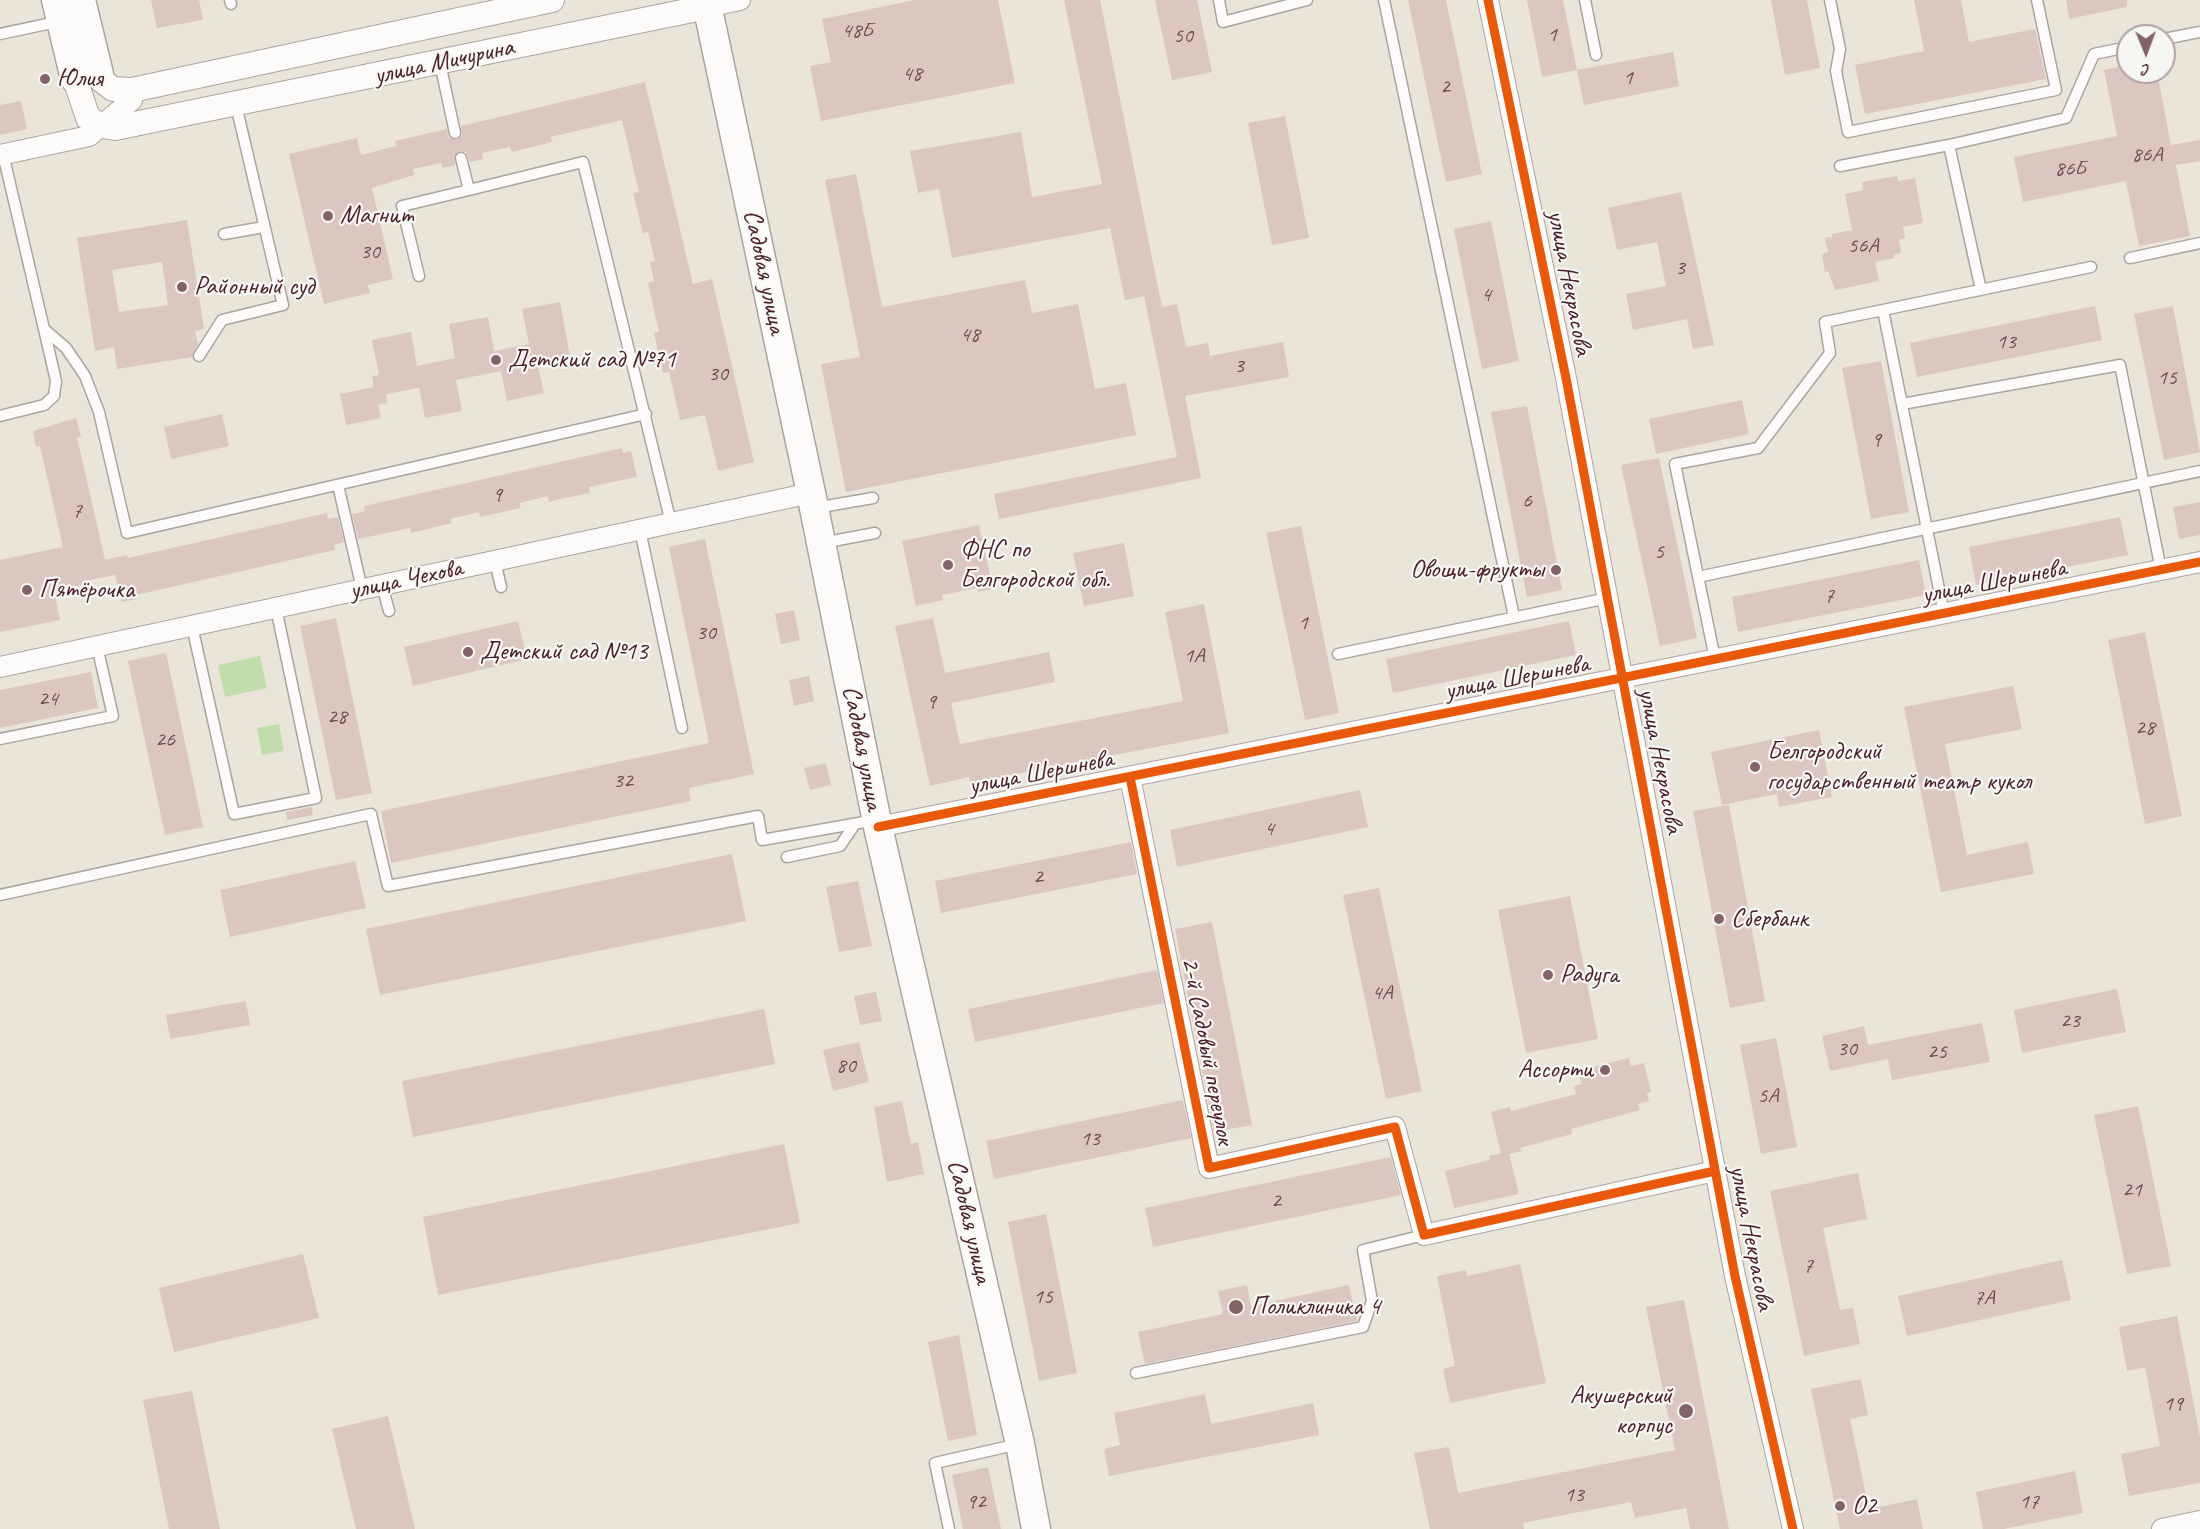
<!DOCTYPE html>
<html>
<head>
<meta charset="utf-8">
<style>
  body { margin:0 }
  #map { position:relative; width:2200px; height:1529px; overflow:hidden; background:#eae5d9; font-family:Caveat,sans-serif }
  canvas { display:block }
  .north { position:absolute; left:2116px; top:24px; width:60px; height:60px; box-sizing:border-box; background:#f6f6f2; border:2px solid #b1a0a2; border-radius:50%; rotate:179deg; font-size:16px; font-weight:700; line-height:24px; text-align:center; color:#4a1f2b }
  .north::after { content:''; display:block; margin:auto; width:21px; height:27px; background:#826468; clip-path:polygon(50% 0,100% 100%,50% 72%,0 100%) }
</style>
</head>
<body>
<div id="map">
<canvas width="2200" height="1529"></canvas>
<div class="north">С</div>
</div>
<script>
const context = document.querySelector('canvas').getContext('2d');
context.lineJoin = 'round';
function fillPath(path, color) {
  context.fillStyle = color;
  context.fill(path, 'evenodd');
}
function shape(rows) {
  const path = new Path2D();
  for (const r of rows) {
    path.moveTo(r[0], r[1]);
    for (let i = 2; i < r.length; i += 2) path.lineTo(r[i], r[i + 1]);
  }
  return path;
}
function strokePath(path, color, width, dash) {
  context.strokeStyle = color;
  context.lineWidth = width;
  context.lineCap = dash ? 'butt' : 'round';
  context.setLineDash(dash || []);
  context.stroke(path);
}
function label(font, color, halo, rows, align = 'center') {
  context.font = font + ' Caveat,sans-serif';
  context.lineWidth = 4.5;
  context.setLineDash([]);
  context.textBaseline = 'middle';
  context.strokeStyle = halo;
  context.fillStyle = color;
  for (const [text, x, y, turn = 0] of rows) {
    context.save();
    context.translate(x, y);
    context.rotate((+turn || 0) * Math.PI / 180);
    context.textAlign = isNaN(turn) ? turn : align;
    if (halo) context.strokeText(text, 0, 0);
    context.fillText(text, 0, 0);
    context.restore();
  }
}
fillPath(shape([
  [260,656,267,688,225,697,218,665],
  [279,724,284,751,262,755,257,728]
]), '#c2ddac');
fillPath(shape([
  [151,0,199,0,203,20,157,28],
  [915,0,998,0,1015,83,821,121,810,66,831,62,822,19],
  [1064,0,1100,0,1162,307,1177,304,1186,347,1208,343,1210,356,1283,342,1289,377,1185,396,1201,478,999,519,994,494,1177,457,1144,296,1125,300,1110,228,952,258,939,189,918,193,910,151,1021,132,1032,197,1102,184],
  [1155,0,1197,0,1212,72,1172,80],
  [1408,0,1446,0,1482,174,1446,182],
  [1527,0,1563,0,1577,70,1542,77],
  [1771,0,1807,0,1820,68,1785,75],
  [1914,0,1961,0,1969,42,2035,29,2046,79,1865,114,1855,65,1924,51],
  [2066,0,2127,0,2127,7,2069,19],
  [1673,52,1679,86,1584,105,1577,70],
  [2128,65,2128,72,2157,72,2171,145,2200,140,2200,161,2176,165,2190,236,2139,246,2126,181,2023,202,2014,157,2117,136,2104,70],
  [645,82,693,284,712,279,754,462,718,471,705,415,680,420,669,372,663,373,654,333,659,332,648,283,654,281,650,262,655,261,648,232,643,233,633,193,639,192,622,120,551,137,552,142,512,152,510,147,482,153,483,159,470,162,466,152,459,151,454,157,455,165,443,168,441,163,413,169,414,175,372,188,393,279,368,285,370,293,324,304,289,154,357,138,361,155,396,146,395,141,447,129,449,138,456,140,462,136,461,126],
  [21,101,27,129,0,135,0,105],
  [1285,116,1309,238,1272,245,1248,123],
  [856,174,882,307,1025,280,1032,313,1078,304,1095,389,1126,383,1136,435,846,492,821,364,860,357,825,180],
  [1897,176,1898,181,1915,178,1923,223,1903,227,1905,238,1899,240,1901,253,1894,255,1895,258,1875,262,1879,281,1835,290,1828,271,1825,272,1822,254,1828,252,1825,238,1832,237,1832,234,1852,230,1845,194,1863,190,1862,182],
  [1681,192,1714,345,1693,349,1687,319,1633,330,1626,294,1666,286,1657,242,1617,250,1608,208],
  [187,220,204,329,195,331,198,344,192,357,117,369,114,347,95,351,77,238],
  [162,262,168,305,119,312,112,270],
  [1491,221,1519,361,1482,369,1454,229],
  [560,302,570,356,537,362,544,393,507,401,501,371,456,380,462,411,425,418,419,388,386,394,387,403,378,405,381,418,346,425,340,394,374,387,372,376,379,375,372,340,411,332,417,366,455,358,449,324,488,317,494,351,529,344,522,309],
  [2095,306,2102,340,1917,377,1910,343],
  [2173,306,2200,452,2164,460,2134,314],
  [1881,361,1909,512,1871,519,1842,368],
  [1742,400,1749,434,1656,454,1649,419],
  [1527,406,1562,590,1527,597,1491,412],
  [222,414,229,446,171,459,164,427],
  [76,418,81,437,77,437,105,560,127,555,128,558,327,513,328,519,338,517,344,542,334,545,335,550,136,595,137,599,122,602,115,575,85,581,86,584,54,591,60,620,0,632,0,560,63,547,40,446,36,447,33,431],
  [622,448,623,453,631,451,637,477,589,487,590,493,565,498,549,502,548,496,519,503,521,508,480,517,479,512,450,519,452,523,411,533,410,528,358,539,352,514,365,511,364,506],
  [1659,458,1697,638,1660,646,1621,465],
  [2200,502,2200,535,2179,539,2173,507],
  [2120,517,2128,555,1976,585,1969,547],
  [979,525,993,589,978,592,977,588,942,595,943,600,916,606,902,541],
  [1301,526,1339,713,1305,720,1266,533],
  [705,539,754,774,689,788,691,801,391,863,381,811,709,743,669,547],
  [1124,543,1134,596,1084,606,1073,553],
  [1919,560,1926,595,1738,632,1732,597],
  [1204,604,1229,733,970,783,969,777,930,786,895,626,933,618,945,673,1049,652,1055,682,951,703,960,744,1183,701,1165,612],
  [794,610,800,640,781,644,775,614],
  [336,618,372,793,336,800,300,626],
  [518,621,527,659,413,686,404,647],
  [1569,621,1576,655,1393,693,1386,659],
  [2145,632,2182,816,2145,824,2108,640],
  [166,653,203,827,165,835,128,661],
  [91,672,98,708,0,728,0,690],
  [809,676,814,701,794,706,789,680],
  [2013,686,2022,729,1945,744,1967,855,2028,842,2034,874,1941,892,1904,707],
  [1819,730,1832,797,1779,807,1777,794,1722,805,1711,752],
  [826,763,831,785,810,790,804,768],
  [1360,790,1368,827,1177,867,1170,830],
  [1729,805,1765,1001,1730,1008,1693,811],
  [312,807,313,815,287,820,286,812],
  [1131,842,1137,874,941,913,935,881],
  [732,854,746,921,380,995,366,929],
  [355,861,366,908,230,937,220,890],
  [858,881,872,946,839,952,826,887],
  [1379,888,1422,1091,1386,1099,1343,895],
  [1570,896,1598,1039,1526,1053,1498,910],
  [1212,922,1252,1125,1214,1132,1175,929],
  [1157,970,1164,1003,975,1042,968,1009],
  [2117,989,2126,1032,2022,1053,2014,1010],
  [876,992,882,1021,860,1025,854,996],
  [246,1001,250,1025,170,1039,166,1015],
  [764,1009,775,1064,413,1137,402,1081],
  [1982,1023,1990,1062,1892,1080,1888,1059,1830,1071,1822,1036,1864,1026,1868,1045],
  [1776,1038,1797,1147,1761,1154,1740,1045],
  [859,1042,869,1082,833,1091,823,1050],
  [1629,1058,1631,1066,1644,1063,1651,1092,1647,1093,1649,1101,1638,1104,1640,1110,1571,1129,1572,1134,1520,1148,1521,1151,1509,1154,1519,1194,1454,1208,1445,1171,1490,1160,1489,1156,1501,1153,1491,1112,1510,1107,1511,1111,1576,1094,1574,1086,1582,1084,1580,1077,1593,1073,1592,1067],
  [1183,1100,1191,1138,994,1179,986,1141],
  [902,1101,911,1144,918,1142,924,1174,887,1182,874,1107],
  [2138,1106,2171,1266,2127,1274,2094,1115],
  [784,1144,800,1223,438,1295,423,1217],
  [1391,1157,1401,1195,1153,1247,1145,1208],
  [1858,1173,1867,1219,1823,1228,1840,1310,1853,1308,1860,1344,1804,1356,1770,1191],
  [1046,1214,1077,1373,1039,1381,1008,1222],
  [303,1254,319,1318,174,1352,159,1288],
  [2062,1260,2071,1300,1907,1336,1898,1296],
  [1520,1264,1546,1383,1450,1403,1443,1369,1455,1366,1437,1276,1466,1270,1467,1276],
  [1247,1285,1251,1306,1349,1285,1357,1321,1145,1364,1138,1332,1223,1314,1218,1291],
  [1684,1300,1729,1529,1690,1529,1686,1508,1635,1518,1631,1502,1523,1523,1524,1529,1430,1529,1414,1453,1449,1447,1458,1493,1675,1450,1646,1307],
  [2177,1316,2200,1437,2200,1483,2129,1496,2121,1454,2160,1446,2145,1367,2127,1371,2119,1327],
  [959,1335,977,1435,948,1441,928,1342],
  [1861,1379,1868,1415,1850,1419,1869,1509,1917,1499,1923,1529,1840,1529,1811,1389],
  [192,1391,220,1529,169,1529,143,1400],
  [1205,1394,1211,1424,1313,1403,1319,1435,1109,1476,1104,1449,1120,1445,1114,1413],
  [388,1416,415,1529,356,1529,332,1429],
  [988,1467,1001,1529,963,1529,952,1475],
  [2075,1471,2083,1513,2004,1529,1983,1529,1976,1492]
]), '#dbc7bf');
const service = shape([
  [230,0,231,4],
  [1219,0,1223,22,1307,0],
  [1384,0,1514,617],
  [1585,0,1596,55],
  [1830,0,1840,49,1836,71,1848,132,2056,90,2037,0],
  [0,34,61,21],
  [2164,39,2200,32],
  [440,63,455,133],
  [3,154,44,329,66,348,85,376,99,412,127,533,646,414],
  [461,158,469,190,583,162,671,523],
  [1840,166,1949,145],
  [224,234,264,227],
  [2130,258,2200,243],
  [419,276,402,206,469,190],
  [1981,290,1949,145,2066,118,2094,54,2128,47],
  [1883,310,1944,614],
  [199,356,222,320,283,305,236,105],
  [1902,404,2120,365,2161,570],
  [0,416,44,405,54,396,56,381,44,329],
  [338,485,362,589],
  [815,508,873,498],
  [640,530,682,728],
  [822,543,875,533],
  [495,561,501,587],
  [1698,577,2200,471],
  [382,585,389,611],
  [192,626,234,814,316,798,276,608],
  [1338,654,1608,598],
  [1715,659,1675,464,1758,448,1830,353,1825,322,2091,267],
  [0,739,113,716,97,646],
  [787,857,840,846,855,824],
  [0,895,371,814,388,886,758,816,762,840,876,820],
  [1136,1373,1363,1327,1372,1301,1363,1250,1424,1235],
  [949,1529,935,1463,1019,1444]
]);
const minor = shape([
  [1488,0,1566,378,1735,1276,1793,1529],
  [707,7,740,0],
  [0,155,89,136,132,100],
  [0,667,811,493],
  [1130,777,1209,1168,1395,1127,1424,1235,1715,1171],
  [878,827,2200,562],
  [2162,1529,2200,1521]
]);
const tertiary = shape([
  [99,74,101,80,113,89,132,90,552,0],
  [75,79,88,118,102,126,115,128,707,7]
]);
const secondary = shape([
  [56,0,75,79],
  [81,0,99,74],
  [706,0,811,493,878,827,1020,1444,1036,1529]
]);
strokePath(service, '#aca49f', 13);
strokePath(minor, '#aca49f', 22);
strokePath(tertiary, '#aca49f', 26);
strokePath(secondary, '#aca49f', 31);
strokePath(service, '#fcfbf9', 10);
strokePath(minor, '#fcfbf9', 20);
strokePath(tertiary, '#fcfbf9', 24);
strokePath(secondary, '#fcfbf9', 28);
strokePath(shape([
  [1488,0,1566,378,1735,1276,1793,1529],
  [1130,777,1209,1168,1395,1127,1424,1235,1715,1171],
  [878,827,2200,562]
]), '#e8590c', 9);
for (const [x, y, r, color] of [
  [45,79,6,"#826468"],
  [328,216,6,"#826468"],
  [182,287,6,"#826468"],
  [496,360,6,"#826468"],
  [948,565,6,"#826468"],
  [1556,570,6,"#826468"],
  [27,590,6,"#826468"],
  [468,652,6,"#826468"],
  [1755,767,6,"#826468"],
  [1719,919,6,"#826468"],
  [1548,975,6,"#826468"],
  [1605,1070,6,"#826468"],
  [1236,1307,8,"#826468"],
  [1686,1411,8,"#826468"],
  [1840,1506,6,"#826468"]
]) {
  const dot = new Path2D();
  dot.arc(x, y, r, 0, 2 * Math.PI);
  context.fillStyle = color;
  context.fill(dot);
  strokePath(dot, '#f6f6f2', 2);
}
label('22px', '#6e4950', null, [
  ["48Б",857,31],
  ["1",1552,35],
  ["50",1183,36],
  ["48",912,74],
  ["1",1628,78],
  ["2",1445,87],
  ["86А",2147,155],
  ["86Б",2070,169],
  ["56А",1863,246],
  ["30",370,252],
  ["3",1680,268],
  ["4",1486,295],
  ["48",970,335],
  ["13",2006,342],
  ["3",1239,366],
  ["30",718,374],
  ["15",2167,378],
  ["9",1876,440],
  ["9",497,495],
  ["6",1527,501],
  ["7",77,511],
  ["5",1659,552],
  ["7",1829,596],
  ["1",1303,623],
  ["30",706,633],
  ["1А",1194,656],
  ["24",48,699],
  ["9",931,702],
  ["28",337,717],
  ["28",2145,728],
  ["26",165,740],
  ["32",623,781],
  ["4",1269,829],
  ["2",1038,877],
  ["4А",1382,993],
  ["23",2070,1021],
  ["30",1847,1049],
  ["25",1937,1052],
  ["80",846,1066],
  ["5А",1768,1096],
  ["13",1090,1139],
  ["21",2132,1190],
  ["2",1276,1201],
  ["7",1808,1266],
  ["15",1043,1297],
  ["7А",1984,1298],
  ["19",2173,1404],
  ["13",1574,1495],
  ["92",976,1502],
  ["17",2029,1502]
]);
label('26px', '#4a1f2b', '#f6f6f2', [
  ["улица Мичурина",444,62,-12],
  ["Садовая улица",764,272,78],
  ["улица Некрасова",1569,283,79],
  ["улица Чехова",406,580,-12],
  ["улица Шершнева",1994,582,-11],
  ["улица Шершнева",1517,678,-11],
  ["Садовая улица",862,748,79],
  ["улица Некрасова",1660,761,79],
  ["улица Шершнева",1041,773,-11],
  ["2-й Садовый переулок",1207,1051,79],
  ["Садовая улица",969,1222,77],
  ["улица Некрасова",1751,1238,79]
]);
label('26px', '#4a1f2b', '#f6f6f2', [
  ["Юлия",57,79],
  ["Магнит",340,216],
  ["Районный суд",194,287],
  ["Детский сад №71",508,360],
  ["ФНС по",960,550],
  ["Белгородской обл.",960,580],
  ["Овощи-фрукты",1544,570,"right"],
  ["Пятёрочка",39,590],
  ["Детский сад №13",480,652],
  ["Белгородский",1767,752],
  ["государственный театр кукол",1767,782],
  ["Сбербанк",1731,919],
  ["Радуга",1560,975],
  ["Ассорти",1593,1070,"right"],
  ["Поликлиника 4",1250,1307],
  ["Акушерский",1672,1396,"right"],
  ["корпус",1672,1426,"right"],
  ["O2",1852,1506]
], 'left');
</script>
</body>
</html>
